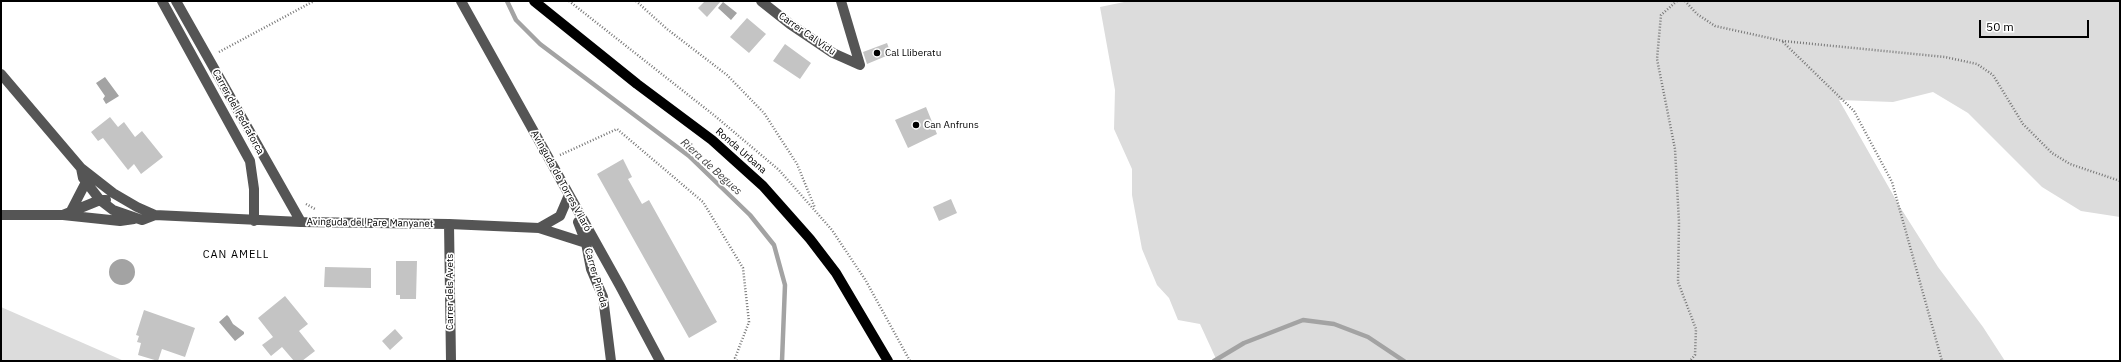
<!DOCTYPE html>
<html>
<head>
<meta charset="utf-8">
<style>
  body { margin:0 }
  #map { position:relative; width:2121px; height:362px; overflow:hidden; background:#fff; font-family:"IBM Plex Sans",sans-serif }
  canvas { display:block }
  .frame { position:absolute; inset:0; border:2px solid #000; pointer-events:none }
  .scale { position:absolute; left:1979px; top:20px; width:110px; height:18px; box-sizing:border-box; border:2px solid #000; border-top:0; padding-left:5px; font-size:12px; line-height:14px; white-space:nowrap; color:#000; -webkit-text-stroke:3px #fff; paint-order:stroke }
</style>
</head>
<body>
<div id="map">
<canvas width="2121" height="362"></canvas>
<div class="frame"></div>
<div class="scale">50 m</div>
</div>
<script>
const context = document.querySelector('canvas').getContext('2d');
context.lineJoin = 'round';
function fillPath(path, color) {
  context.fillStyle = color;
  context.fill(path, 'evenodd');
}
function shape(rows) {
  const path = new Path2D();
  for (const r of rows) {
    if (r.length === 3) {
      path.moveTo(r[0] + r[2], r[1]);
      path.arc(r[0], r[1], r[2], 0, 2 * Math.PI);
      continue;
    }
    path.moveTo(r[0], r[1]);
    for (let i = 2; i < r.length; i += 2) path.lineTo(r[i], r[i + 1]);
  }
  return path;
}
function strokePath(path, color, width, dash) {
  context.strokeStyle = color;
  context.lineWidth = width;
  context.lineCap = dash ? 'butt' : 'round';
  context.setLineDash(dash || []);
  context.stroke(path);
}
function label(font, color, halo, rows, align = 'center') {
  context.font = font + ' "IBM Plex Sans",sans-serif';
  context.lineWidth = 3.5;
  context.setLineDash([]);
  context.textBaseline = 'middle';
  context.strokeStyle = halo;
  context.fillStyle = color;
  for (const [text, x, y, turn = 0] of rows) {
    context.save();
    context.translate(x, y);
    context.rotate((+turn || 0) * Math.PI / 180);
    context.textAlign = isNaN(turn) ? turn : align;
    if (halo) context.strokeText(text, 0, 0);
    context.fillText(text, 0, 0);
    context.restore();
  }
}
fillPath(shape([
  [1129,1,2120,1,2120,217,2081,211,2042,187,1968,113,1933,92,1893,102,1839,100,1900,207,1938,267,1983,327,2005,361,1217,361,1200,324,1178,320,1169,298,1157,285,1142,249,1132,195,1132,169,1114,129,1115,90,1100,7],
  [1,307,124,361,1,361]
]), '#dcdcdc');
fillPath(shape([
  [723,2,737,13,731,20,718,8],
  [105,77,119,96,106,104,103,99,105,96,96,83],
  [122,272,13],
  [227,315,229,317,233,324,244,332,244,334,235,341,219,322]
]), '#a3a3a3');
strokePath(shape([
  [507,1,516,20,540,44,689,156,750,215,774,245,785,285,782,361],
  [1214,361,1244,343,1303,320,1334,324,1368,337,1404,361]
]), '#a3a3a3', 4.5);
fillPath(shape([
  [705,1,721,1,707,17,698,8],
  [747,18,766,34,749,53,730,37],
  [887,43,891,54,867,64,863,52],
  [785,44,811,63,800,79,773,61],
  [926,107,937,134,908,148,895,120],
  [110,117,118,127,124,122,135,137,142,131,163,157,141,174,134,164,128,170,103,138,98,141,91,132],
  [623,159,632,177,628,179,642,204,649,200,717,322,689,338,597,174],
  [951,199,957,213,939,221,933,207],
  [396,261,417,261,416,299,400,299,400,295,396,295],
  [325,267,371,268,371,288,324,287],
  [285,296,308,324,299,331,315,351,302,361,294,361,282,347,271,356,262,345,273,337,258,318],
  [144,310,195,328,185,357,162,349,158,361,138,355,141,343,137,342,139,336,136,335],
  [395,329,403,338,390,350,382,341]
]), '#c4c4c4');
strokePath(shape([
  [569,1,715,116,779,170,832,230,866,281,910,361],
  [636,1,667,29,727,75,764,113,797,164,815,208],
  [1677,1,1661,15,1657,59,1675,149,1679,222,1678,282,1696,329,1695,355,1690,361],
  [1685,1,1697,14,1715,26,1783,41,1945,57,1977,64,1993,75,2023,124,2052,153,2070,164,2120,181],
  [1783,42,1854,111,1892,182,1942,361],
  [219,52,314,1],
  [560,155,617,129,703,202,743,268,749,322,735,358,737,361],
  [306,204,315,209]
]), '#777', 2.5, [1, 2]);
strokePath(shape([
  [162,1,250,161,254,189,254,221],
  [176,1,301,222],
  [461,1,620,286,660,361],
  [761,1,790,24,833,53,860,65,841,1],
  [1,74,81,168,113,193,137,207,155,215],
  [81,168,83,178,100,200,113,210,142,220,155,215,301,222,449,224,539,228,560,216,569,195],
  [71,211,86,182],
  [1,215,63,215,120,221,134,219],
  [63,215,100,200,106,200],
  [578,222,586,243,591,269,603,297,611,361],
  [449,224,451,361],
  [539,228,586,243]
]), '#555', 10);
strokePath(shape([
  [534,1,637,84,712,140,763,186,810,239,836,273,888,361]
]), '#000', 10);
for (const [x, y, r, color] of [
  [877,53,4,"#000"],
  [916,125,4,"#000"]
]) {
  const dot = new Path2D();
  dot.arc(x, y, r, 0, 2 * Math.PI);
  context.fillStyle = color;
  context.fill(dot);
  strokePath(dot, '#fff', 1.5);
}
label('10px', '#000', '#fff', [
  ["Carrer Cal Vidu",807,34,35],
  ["Carrer del Pedraforca",238,112,61],
  ["Ronda Urbana",741,151,41],
  ["Avinguda de Torres Vilaró",561,181,61],
  ["Avinguda del Pare Manyanet",370,223,1],
  ["Carrer Pineda",596,278,74],
  ["Carrer dels Avets",450,292,-90]
]);
label('10px', '#000', '#fff', [
  ["Cal Lliberatu",885,53],
  ["Can Anfruns",924,125]
], 'left');
label('italic 11px', '#444', '#fff', [
  ["Riera de Begues",711,167,42]
]);
context.letterSpacing = '1px';
label('11px', '#000', '#fff', [
  ["CAN AMELL",236,255]
]);
context.letterSpacing = '0px';
</script>
</body>
</html>
